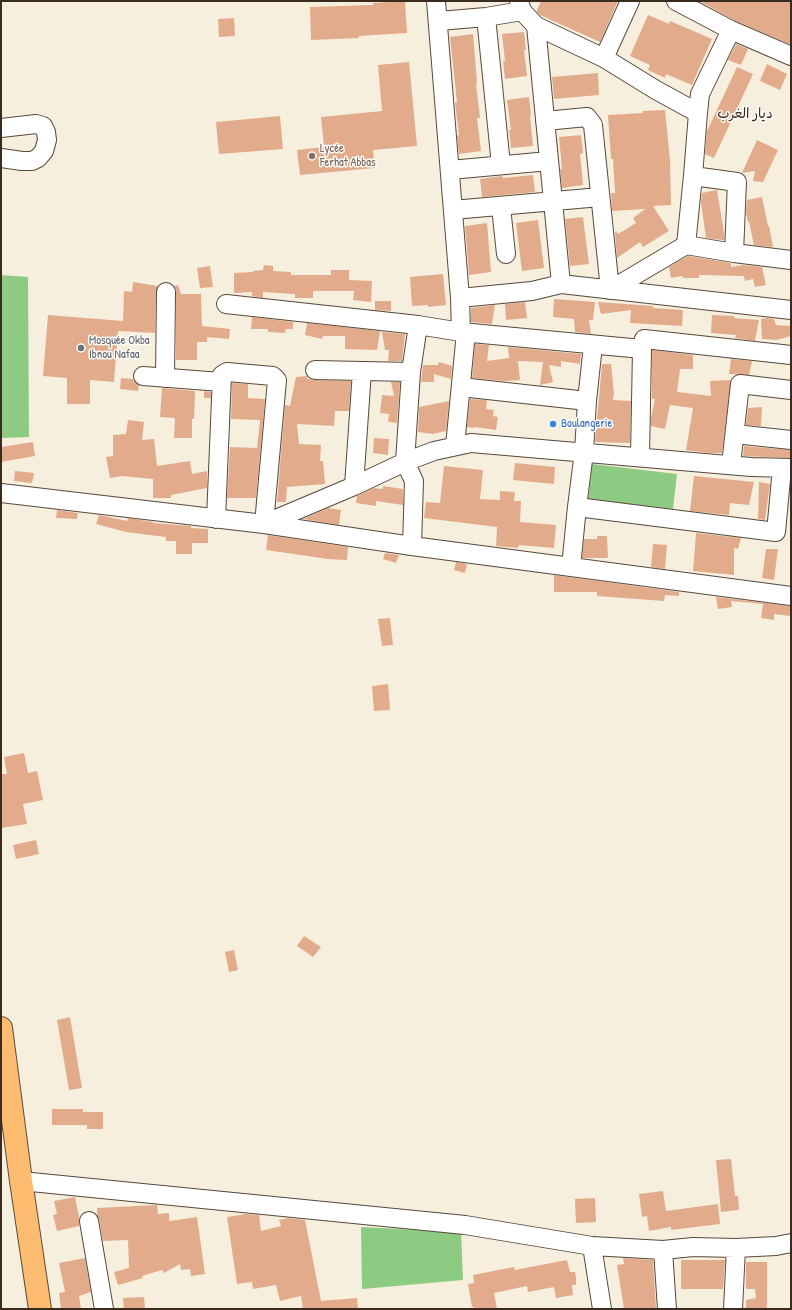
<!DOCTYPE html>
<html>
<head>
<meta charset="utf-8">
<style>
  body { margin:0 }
  #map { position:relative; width:792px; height:1310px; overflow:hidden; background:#f6efdd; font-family:"Patrick Hand",sans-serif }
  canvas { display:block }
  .frame { position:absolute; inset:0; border:2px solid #3b2a1e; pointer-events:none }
</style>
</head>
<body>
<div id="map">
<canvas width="792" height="1310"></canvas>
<div class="frame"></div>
</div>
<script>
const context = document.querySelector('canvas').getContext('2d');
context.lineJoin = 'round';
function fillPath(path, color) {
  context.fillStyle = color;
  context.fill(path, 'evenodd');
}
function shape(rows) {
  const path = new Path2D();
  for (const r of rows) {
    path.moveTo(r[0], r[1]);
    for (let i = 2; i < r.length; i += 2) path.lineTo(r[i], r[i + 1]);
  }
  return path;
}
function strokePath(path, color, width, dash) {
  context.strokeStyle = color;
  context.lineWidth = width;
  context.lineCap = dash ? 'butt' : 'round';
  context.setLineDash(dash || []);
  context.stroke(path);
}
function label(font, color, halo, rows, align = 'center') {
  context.font = font + ' "Patrick Hand","Playpen Sans Arabic",sans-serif';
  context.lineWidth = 3;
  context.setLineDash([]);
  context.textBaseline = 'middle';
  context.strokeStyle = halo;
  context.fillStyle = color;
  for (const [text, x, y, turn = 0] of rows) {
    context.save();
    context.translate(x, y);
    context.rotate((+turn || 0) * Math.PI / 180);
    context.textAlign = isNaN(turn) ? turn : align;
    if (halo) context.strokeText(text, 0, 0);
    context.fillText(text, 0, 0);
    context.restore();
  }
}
fillPath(shape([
  [1,275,28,277,29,437,1,438],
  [592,464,677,474,673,509,588,500],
  [361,1227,461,1232,463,1280,362,1289]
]), '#8dcb82');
fillPath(shape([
  [405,1,407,33,359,36,359,38,311,40,310,7,373,5,373,3],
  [541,1,618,1,600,42,540,15,537,12,537,10],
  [699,1,791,1,791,45,736,21],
  [648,15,669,24,670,21,712,39,692,85,666,74,665,78,648,70,650,65,630,56],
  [234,18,235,36,219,37,218,19],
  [524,32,526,50,524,50,527,76,505,79,503,61,505,61,502,34],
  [473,34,477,83,476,84,480,118,477,118,481,151,459,154,457,136,459,135,455,103,457,102,450,37],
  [736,44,748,49,741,65,728,60],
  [409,62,417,146,373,150,375,168,300,175,297,150,324,147,321,117,382,111,378,65],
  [767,64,787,74,780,90,760,81],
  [737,67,753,74,714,158,705,154,707,131],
  [598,73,599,95,554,99,552,77],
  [529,97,531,115,530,116,533,146,511,148,509,130,511,130,507,100],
  [665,110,670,160,671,205,653,206,669,231,643,247,640,242,617,258,615,232,616,231,618,234,636,223,633,218,645,209,612,211,611,193,615,193,613,159,611,159,608,115,643,113,643,111],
  [280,116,283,149,219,154,216,122],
  [581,135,583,153,580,154,583,185,562,188,560,169,562,169,559,137],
  [757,140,778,150,763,182,753,181,755,171,742,173],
  [533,175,535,192,482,197,480,179,502,176,503,178],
  [717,190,724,233,724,240,722,240,706,238,701,202,702,193],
  [762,197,768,226,769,226,773,247,754,245,749,222,748,222,746,212,747,200],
  [583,217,589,264,570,266,565,219],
  [538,220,544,268,522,271,516,223],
  [487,223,491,272,469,275,465,226],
  [688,256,731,263,731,267,743,265,762,267,766,285,755,287,753,279,745,281,744,276,699,275,699,278,683,278,683,276,671,278,669,267],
  [264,265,273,266,273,271,291,272,291,275,331,275,331,270,349,270,349,280,372,281,371,302,353,300,354,291,313,291,313,298,295,298,295,294,263,292,263,298,252,296,252,292,234,293,234,273,253,272,253,271,263,270],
  [210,266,213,287,200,288,197,268],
  [443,274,446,305,428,307,428,305,412,306,410,277],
  [133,282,158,286,156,292,155,333,118,331,114,382,90,380,90,404,67,404,67,378,43,376,48,315,123,321,124,291,132,292],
  [178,285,181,294,201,294,202,326,230,329,229,339,207,337,207,342,197,342,197,360,176,360,176,292,174,286],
  [554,299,595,302,593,320,589,320,591,334,575,332,574,319,553,317],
  [375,301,391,301,391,311,375,310],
  [525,302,527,318,506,320,505,304],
  [598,302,653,306,653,308,683,310,682,326,630,323,631,310,601,314],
  [495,305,492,324,471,322,471,308],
  [712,315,734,316,734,318,759,320,755,341,735,338,736,335,711,333],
  [252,317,293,322,293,329,286,329,285,333,268,332,268,329,251,329],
  [767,318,774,319,776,325,791,326,791,336,776,340,762,339,761,319],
  [307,323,380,331,377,350,345,349,345,336,323,336,322,339,305,335],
  [382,332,405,334,402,361,388,361,389,350,385,350],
  [475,344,489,345,487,361,509,358,508,347,581,354,580,364,561,361,561,367,549,365,553,382,540,385,543,362,518,361,520,380,505,381,472,378],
  [652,350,693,355,693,369,680,369,677,392,711,396,710,381,731,380,722,453,709,453,686,450,693,408,670,405,665,429,651,426,651,418,655,399,652,399],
  [731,359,752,361,749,375,729,374],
  [439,362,452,366,451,379,434,374,434,382,421,382,423,365,438,365],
  [602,364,611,364,614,393,613,400,631,401,630,443,595,442],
  [307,376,307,379,315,380,351,381,349,411,335,411,334,426,297,424,299,444,321,445,320,461,323,461,325,484,287,487,286,502,277,502,285,405,290,406,296,377],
  [121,378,133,379,139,385,138,391,120,389],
  [391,382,400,382,397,423,388,422,389,414,380,413,382,395,394,396],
  [232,383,248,384,248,398,265,399,256,498,227,498,230,447,257,448,260,420,231,419],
  [162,388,195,391,194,419,192,419,192,438,174,438,175,418,160,417],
  [204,391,211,392,211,398,204,398],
  [470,399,487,400,486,409,494,410,493,416,498,417,496,430,475,427,475,428,467,427],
  [449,401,446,431,433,434,418,432,419,407],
  [762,407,761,426,746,425,748,408],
  [128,420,144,422,142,440,154,439,157,466,190,461,192,474,207,471,207,488,171,495,171,498,153,498,153,479,122,476,110,478,106,457,113,456,113,435,126,434],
  [374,438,389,439,388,455,373,453],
  [33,442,35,456,1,462,1,447],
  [744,446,791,450,791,458,743,456],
  [515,463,555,467,554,484,513,480],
  [444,466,483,470,480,499,500,500,500,491,515,492,514,501,521,501,520,522,556,525,554,548,519,545,518,548,496,546,497,527,424,518,426,502,440,503],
  [15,471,34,473,32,483,14,481],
  [694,476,754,482,749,505,730,503,729,515,690,511],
  [759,482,770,484,765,520,758,519],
  [383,486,403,489,403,505,376,501,376,506,356,503,357,496,374,488,383,489],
  [328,508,341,510,339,525,303,519],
  [57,510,78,513,77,519,56,518],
  [99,515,127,521,128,518,153,522,153,523,191,526,191,528,208,529,208,543,192,543,192,554,176,554,176,541,166,541,166,537,126,532,96,524],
  [696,533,741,538,738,549,734,548,734,575,693,571],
  [268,535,348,547,347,560,328,559,266,550],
  [597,536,607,536,608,558,582,558,584,539,597,539],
  [653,544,667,545,665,569,651,567],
  [766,549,778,549,774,580,762,578],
  [385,553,399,555,396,563,383,559],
  [456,562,467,564,465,573,454,570],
  [554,575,679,592,679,596,665,595,664,601,597,596,597,592,554,592],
  [716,597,791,606,791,616,774,614,774,620,761,618,763,604,731,601,732,607,718,609],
  [390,618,393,645,382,646,378,619],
  [388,684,390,710,374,711,372,686],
  [24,753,28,773,37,771,43,800,23,804,27,824,1,828,1,774,7,774,4,757],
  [36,840,39,854,16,859,13,845],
  [304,936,321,947,313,957,297,946],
  [234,950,238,970,229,972,225,952],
  [70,1017,82,1088,69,1090,57,1020],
  [52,1109,83,1109,83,1112,103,1112,103,1129,87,1129,87,1125,52,1125],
  [731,1159,735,1196,738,1196,739,1210,721,1212,716,1160],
  [663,1191,666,1211,718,1204,720,1224,671,1230,671,1227,649,1231,647,1216,642,1217,639,1194],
  [75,1197,79,1217,79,1226,57,1231,53,1215,57,1214,54,1201],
  [595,1198,596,1222,576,1223,575,1199],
  [157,1205,158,1214,169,1213,169,1221,197,1217,205,1274,191,1276,190,1269,181,1270,180,1264,164,1273,162,1270,142,1276,143,1278,118,1285,114,1272,129,1268,128,1240,103,1241,99,1219,97,1214,97,1208],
  [246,1214,259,1215,261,1231,281,1226,279,1220,288,1218,305,1220,321,1301,357,1298,358,1309,303,1309,301,1296,280,1301,276,1285,253,1289,252,1282,237,1284,227,1217],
  [85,1258,91,1292,79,1296,81,1309,61,1309,59,1293,65,1292,59,1263],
  [623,1258,653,1260,656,1309,624,1309,617,1265,624,1264],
  [567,1260,570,1272,575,1272,576,1277,576,1285,572,1285,573,1295,556,1298,554,1287,528,1292,527,1286,494,1293,497,1309,474,1309,474,1307,472,1307,468,1284,474,1283,473,1275,514,1267,515,1270],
  [681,1260,725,1260,723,1289,681,1289],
  [746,1262,767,1262,767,1309,746,1309,746,1300,756,1298,755,1289,746,1289],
  [144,1297,145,1309,124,1309,123,1298]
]), '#e2ac8c');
const minor = shape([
  [436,1,460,298,461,332],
  [519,1,522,11,536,26,604,58,656,90,698,113,700,94,731,30],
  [676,1,731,30,791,56],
  [486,17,501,165],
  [439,21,486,17,522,11],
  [536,26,561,284],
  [604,58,630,1],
  [545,121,587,117,593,125,610,290,686,245,693,176,698,113],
  [1,128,36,124,43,126,46,132,47,140,44,151,38,158,32,161,22,161,1,158],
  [450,170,549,161],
  [693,176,737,182,734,253],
  [501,207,506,254],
  [453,210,600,197],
  [686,245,734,253,791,260],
  [460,298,532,291,561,284,791,310],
  [226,304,418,325,461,332,642,349],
  [315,370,411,372,418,325],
  [411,372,405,462,414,481,412,546],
  [143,376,221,382],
  [165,378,166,292],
  [461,387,587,401],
  [735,434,791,440],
  [455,446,466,332],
  [640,457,642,349,644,339,791,355],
  [731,465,740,384,791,390],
  [354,486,362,371],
  [1,493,264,524,354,486,405,462,434,451,471,443,751,467,791,468],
  [577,507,776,532,782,468],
  [216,519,222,375,227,372,273,376,277,380,264,524,412,546,791,596],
  [571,567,577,507,584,452,587,401,593,345],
  [21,1181,465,1225,592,1246,663,1250,693,1247,736,1248,776,1246,791,1243],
  [89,1221,104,1309],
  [592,1246,602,1309],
  [663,1250,667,1309],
  [733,1309,736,1248]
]);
const major = shape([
  [1,1028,21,1181,40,1309]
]);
strokePath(minor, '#57483b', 20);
strokePath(major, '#57483b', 24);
strokePath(minor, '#fff', 18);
strokePath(major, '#febc71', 22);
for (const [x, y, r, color] of [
  [312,156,4,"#8d6e63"],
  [81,348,4,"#6b7280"],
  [553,424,4,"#3f7fe0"]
]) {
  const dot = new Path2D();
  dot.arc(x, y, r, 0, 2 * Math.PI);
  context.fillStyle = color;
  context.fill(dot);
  strokePath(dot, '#fdfcf7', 1.5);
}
label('12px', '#785e54', '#fdfcf7', [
  ["Lycée",320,149],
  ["Ferhat Abbas",320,163]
], 'left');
label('12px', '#5b616d', '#fdfcf7', [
  ["Mosquée Okba",89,341],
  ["Ibnou Nafaa",89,355]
], 'left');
label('12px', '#366cbe', '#fdfcf7', [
  ["Boulangerie",561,424]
], 'left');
label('14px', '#3b2a1e', '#fdfcf7', [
  ["ديار الغرب",745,114]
]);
</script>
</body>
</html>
